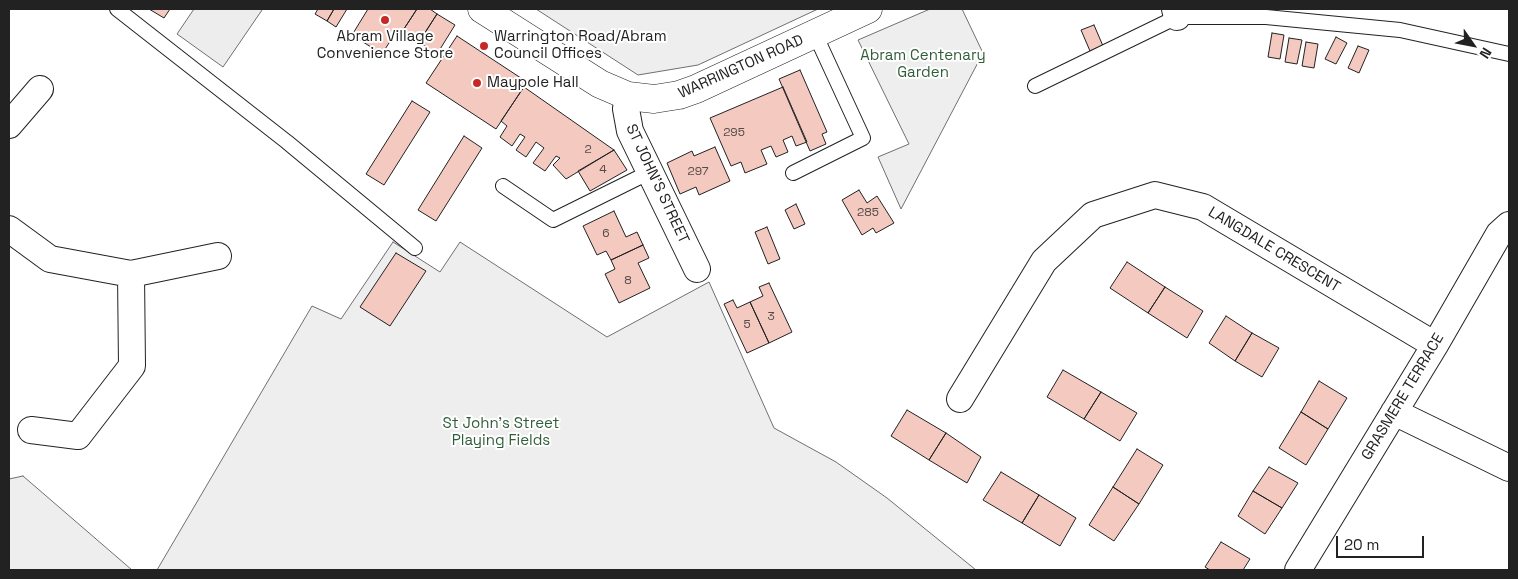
<!DOCTYPE html>
<html>
<head>
<meta charset="utf-8">
<style>
  body { margin:0 }
  #map { position:relative; width:1518px; height:579px; overflow:hidden; background:#fff; font-family:"Space Grotesk",sans-serif }
  canvas { display:block }
  .frame { position:absolute; inset:0; border:10px solid #222; pointer-events:none }
  .north { position:absolute; left:1448px; top:20px; width:50px; height:50px; -webkit-text-stroke:4px #fff; paint-order:stroke; rotate:123deg; font-size:14px; font-weight:700; line-height:20px; text-align:center; color:#222 }
  .north::after { content:''; display:block; margin:auto; width:18px; height:22px; background:#222; clip-path:polygon(50% 0,100% 100%,50% 72%,0 100%) }
  .scale { position:absolute; left:1336px; top:536px; width:88px; height:22px; box-sizing:border-box; border:2px solid #222; border-top:0; padding-left:6px; font-size:15px; line-height:18px; white-space:nowrap; color:#222; -webkit-text-stroke:4px #fff; paint-order:stroke }
</style>
</head>
<body>
<div id="map">
<canvas width="1518" height="579"></canvas>
<div class="frame"></div>
<div class="north">N</div>
<div class="scale">20 m</div>
</div>
<script>
const context = document.querySelector('canvas').getContext('2d');
context.lineJoin = 'round';
function fillPath(path, color) {
  context.fillStyle = color;
  context.fill(path, 'evenodd');
}
function shape(rows) {
  const path = new Path2D();
  for (const r of rows) {
    path.moveTo(r[0], r[1]);
    for (let i = 2; i < r.length; i += 2) path.lineTo(r[i], r[i + 1]);
  }
  return path;
}
function strokePath(path, color, width, dash) {
  context.strokeStyle = color;
  context.lineWidth = width;
  context.lineCap = dash ? 'butt' : 'round';
  context.setLineDash(dash || []);
  context.stroke(path);
}
function label(font, color, halo, rows, align = 'center') {
  context.font = font + ' "Space Grotesk",sans-serif';
  context.lineWidth = 4;
  context.setLineDash([]);
  context.textBaseline = 'middle';
  context.strokeStyle = halo;
  context.fillStyle = color;
  for (const [text, x, y, turn = 0] of rows) {
    context.save();
    context.translate(x, y);
    context.rotate((+turn || 0) * Math.PI / 180);
    context.textAlign = isNaN(turn) ? turn : align;
    if (halo) context.strokeText(text, 0, 0);
    context.fillText(text, 0, 0);
    context.restore();
  }
}
const green = shape([
  [536,9,818,9,698,65,638,75,536,9],
  [930,9,962,9,983,53,901,209,878,157,909,144,858,40,930,9],
  [393,242,440,272,460,242,607,337,709,282,774,428,836,462,887,498,976,570,157,570,312,306,341,319,393,242],
  [23,476,132,570,9,570,9,479,23,476]
]);
fillPath(green, '#eee');
strokePath(green, '#6f6f6f', 1);
const parking = shape([
  [194,9,260,9,262,10,223,67,177,34,194,9]
]);
fillPath(parking, '#ededed');
strokePath(parking, '#6f6f6f', 1);
const building = shape([
  [149,9,170,9,164,18,149,9],
  [318,9,334,9,327,21,315,14,318,9],
  [334,9,347,9,336,27,327,21,334,9],
  [368,9,417,9,398,38,394,35,382,54,352,35,368,9],
  [417,9,430,9,437,14,419,42,408,35,404,42,398,38,417,9],
  [437,14,455,25,437,54,419,42,437,14],
  [1094,25,1103,46,1090,51,1081,30,1094,25],
  [1272,33,1284,35,1280,59,1268,57,1272,33],
  [457,36,527,82,496,129,426,83,457,36],
  [1336,37,1347,43,1336,64,1325,59,1336,37],
  [1289,38,1302,40,1297,64,1285,62,1289,38],
  [1306,42,1318,44,1314,68,1302,66,1306,42],
  [1358,46,1369,50,1359,73,1348,68,1358,46],
  [800,70,827,132,822,134,826,144,810,151,779,79,800,70],
  [524,87,614,150,566,179,553,165,560,158,556,156,545,171,533,163,544,148,536,142,526,157,516,150,525,137,520,134,512,146,500,137,507,126,501,121,524,87],
  [783,87,807,142,796,146,792,136,783,140,788,152,776,157,771,146,761,150,767,164,745,173,741,162,731,166,710,118,783,87],
  [412,101,430,112,384,185,366,174,412,101],
  [464,136,482,148,436,221,418,210,464,136],
  [715,147,730,181,699,195,696,187,680,194,667,163,692,151,694,156,715,147],
  [614,150,627,170,590,191,578,171,614,150],
  [859,190,867,203,877,196,894,223,876,233,873,228,862,235,842,200,859,190],
  [796,204,805,224,794,229,785,210,796,204],
  [614,211,626,237,637,232,643,245,611,260,606,251,597,255,583,226,614,211],
  [767,227,780,259,768,264,755,232,767,227],
  [643,245,649,258,638,263,650,288,619,303,605,274,615,269,611,260,643,245],
  [396,253,426,271,390,326,360,307,396,253],
  [1127,262,1165,287,1148,313,1110,288,1127,262],
  [769,283,792,332,769,343,750,302,763,296,759,287,769,283],
  [1165,287,1203,311,1187,338,1148,313,1165,287],
  [733,300,737,308,750,302,769,343,747,353,724,304,733,300],
  [1226,316,1252,333,1235,361,1209,343,1226,316],
  [1252,333,1279,348,1262,377,1235,361,1252,333],
  [1063,370,1101,392,1084,419,1047,397,1063,370],
  [1319,381,1347,398,1328,429,1301,412,1319,381],
  [1101,392,1137,413,1120,441,1084,419,1101,392],
  [907,410,946,433,929,460,891,436,907,410],
  [1301,412,1328,429,1306,465,1279,448,1301,412],
  [946,433,981,457,967,483,929,460,946,433],
  [1137,449,1163,465,1139,504,1113,487,1137,449],
  [1269,467,1298,483,1282,508,1253,491,1269,467],
  [1001,472,1039,495,1022,523,983,500,1001,472],
  [1113,487,1139,504,1114,541,1089,525,1113,487],
  [1253,491,1282,508,1265,534,1238,516,1253,491],
  [1039,495,1076,518,1060,546,1022,523,1039,495],
  [1221,542,1250,559,1243,570,1210,570,1205,567,1221,542]
]);
fillPath(building, '#f3c9c0');
strokePath(building, '#222', 1);
const service = shape([
  [117,9,287,142,415,248],
  [1035,86,1177,17,1266,17,1400,30,1509,54],
  [793,173,863,138,815,34],
  [503,186,553,220,650,172]
]);
const minor = shape([
  [1175,9,1177,17],
  [628,96,626,109,630,131,697,269],
  [9,125,40,89],
  [9,229,50,259,131,274,218,256],
  [960,399,1044,261,1093,215,1155,195,1203,207,1435,345],
  [1394,412,1509,468],
  [31,430,78,436,132,366,131,274],
  [1298,570,1435,345,1499,234,1509,225]
]);
const primary = shape([
  [482,9,600,84,628,96,654,99,679,95,696,89,868,9]
]);
strokePath(service, '#222', 16);
strokePath(minor, '#222', 28);
strokePath(primary, '#222', 29);
strokePath(service, '#fff', 14);
strokePath(minor, '#fff', 26);
strokePath(primary, '#fff', 28);
for (const [x, y, r, color] of [
  [385,20,5,"#c62828"],
  [484,46,5,"#c62828"],
  [477,83,5,"#c62828"]
]) {
  const dot = new Path2D();
  dot.arc(x, y, r, 0, 2 * Math.PI);
  context.fillStyle = color;
  context.fill(dot);
  strokePath(dot, '#fff', 2);
}
label('12px', '#564c4a', null, [
  ["295",734,133],
  ["2",588,150],
  ["4",603,170],
  ["297",698,172],
  ["285",868,213],
  ["6",606,234],
  ["8",628,281],
  ["3",771,317],
  ["5",747,325]
]);
label('15px', '#222', '#fff', [
  ["Abram Village",385,37,"center"],
  ["Convenience Store",385,54,"center"],
  ["Warrington Road/Abram",494,37],
  ["Council Offices",494,54],
  ["Maypole Hall",487,83]
], 'left');
label('15px', '#2f5e38', '#fff', [
  ["Abram Centenary",923,56],
  ["Garden",923,73],
  ["St John's Street",501,424],
  ["Playing Fields",501,441]
]);
label('15px', '#222', '#fff', [
  ["WARRINGTON ROAD",741,67,-24],
  ["ST JOHN'S STREET",657,184,65],
  ["LANGDALE CRESCENT",1274,250,31],
  ["GRASMERE TERRACE",1403,397,-59]
]);
</script>
</body>
</html>
